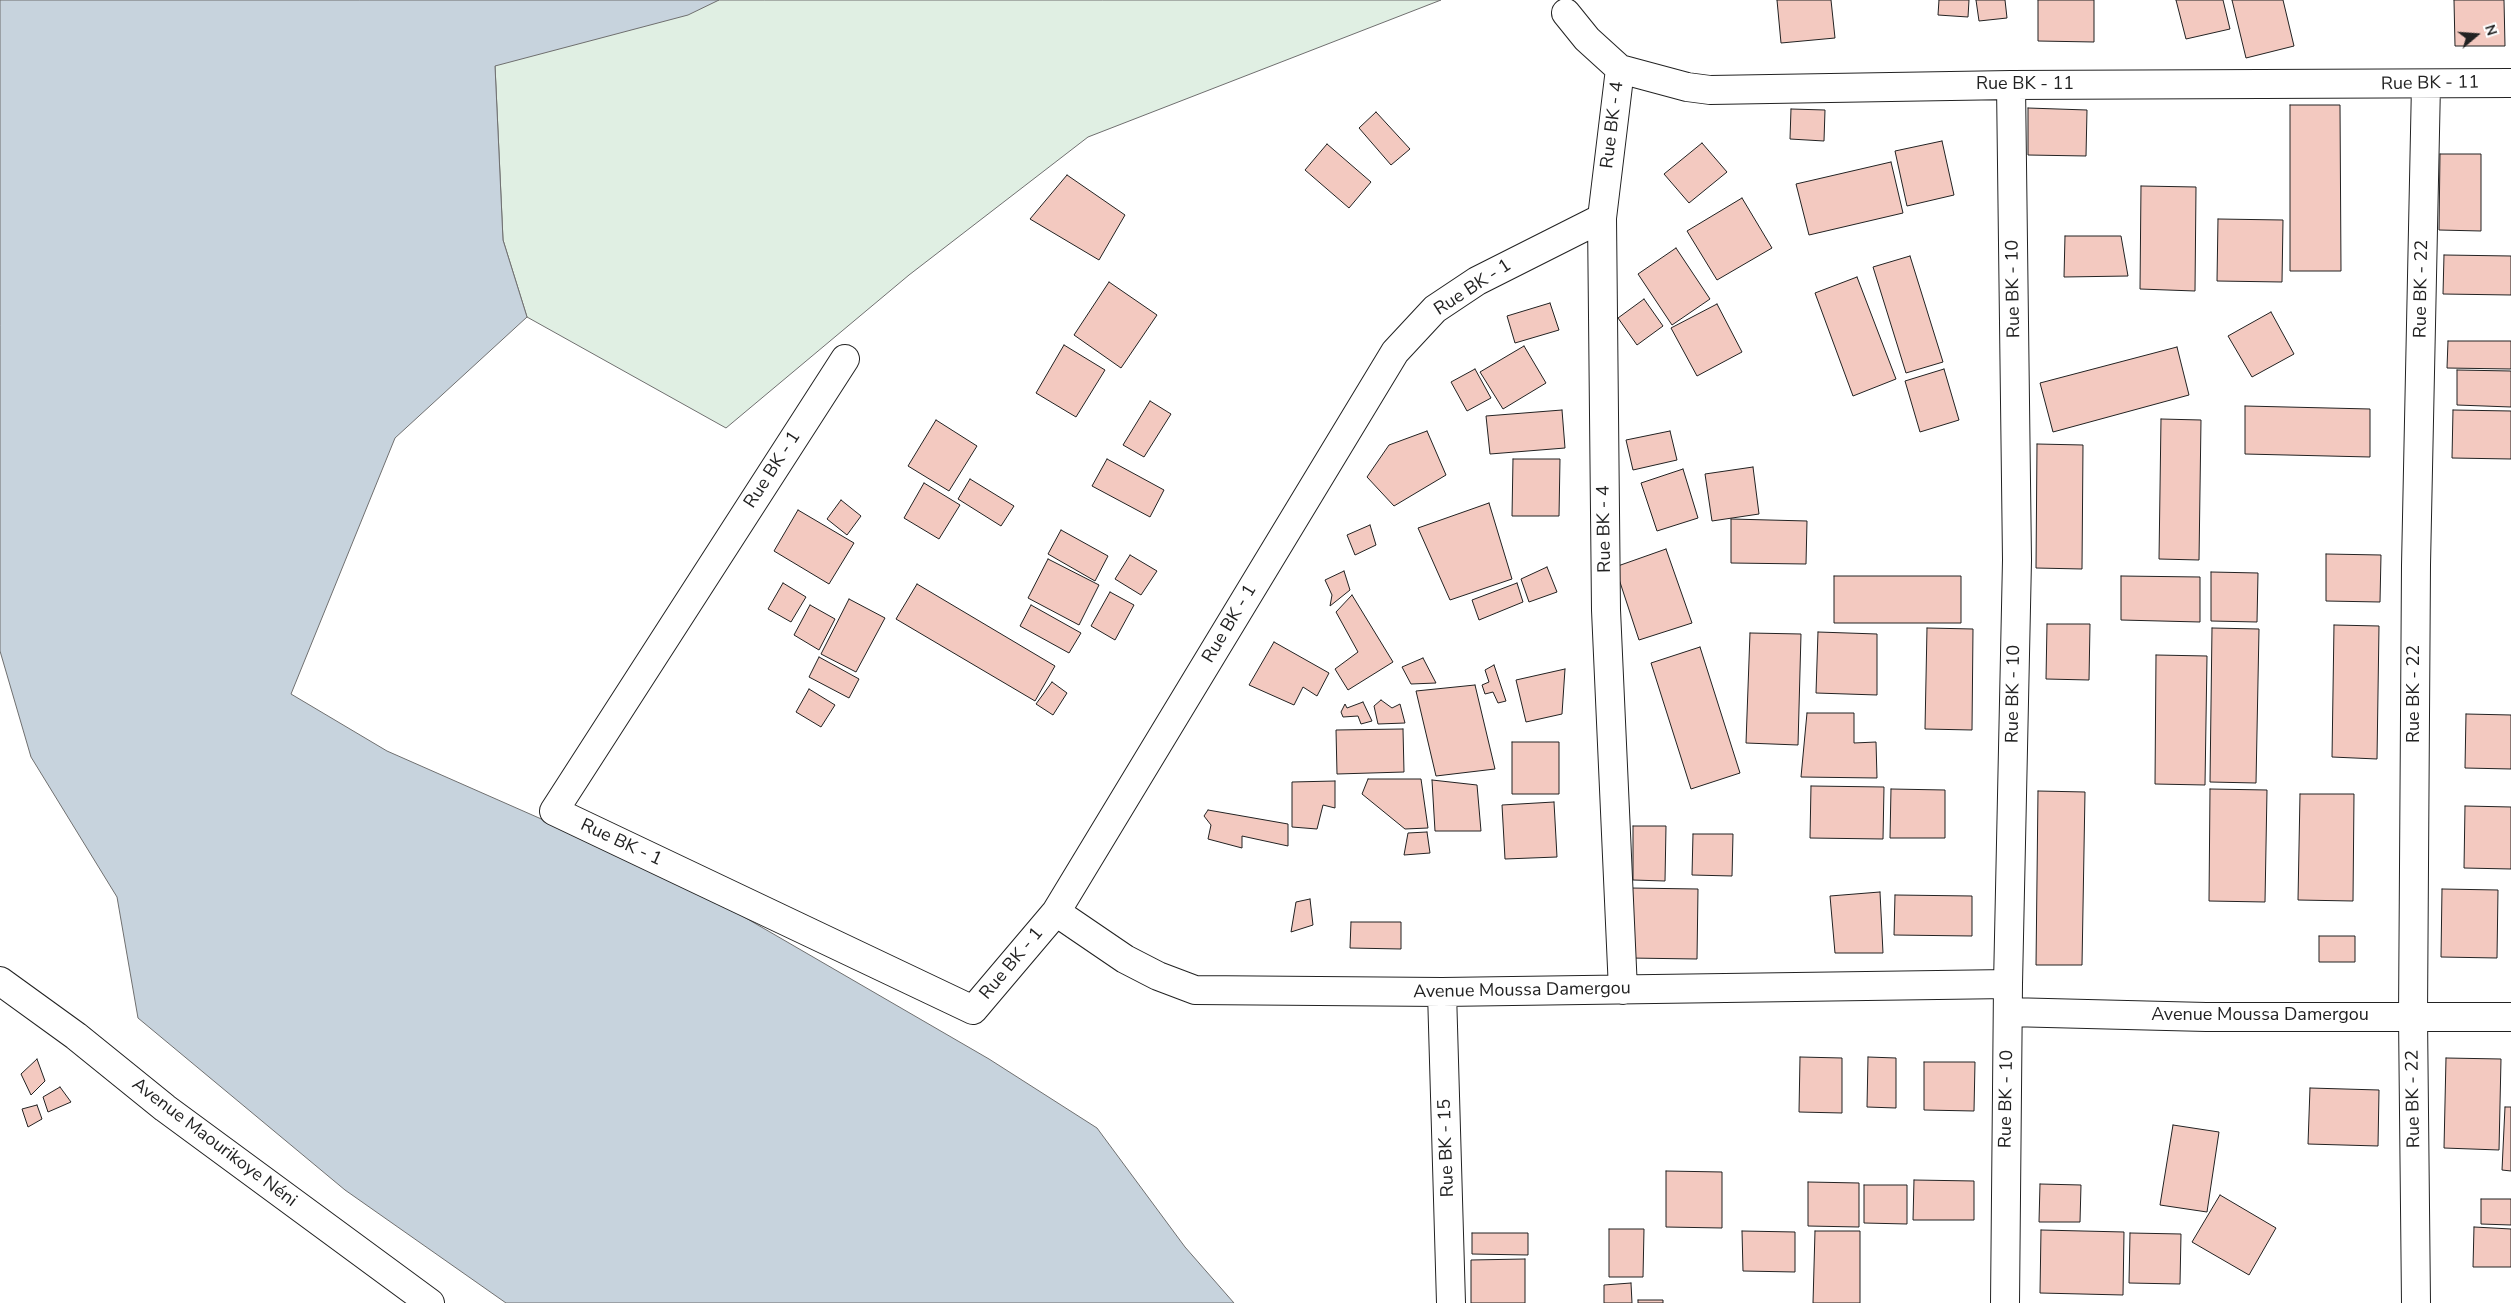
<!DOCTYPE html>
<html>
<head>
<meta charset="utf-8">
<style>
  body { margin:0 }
  #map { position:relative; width:2511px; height:1303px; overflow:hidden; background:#fff; font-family:"Nunito Sans",sans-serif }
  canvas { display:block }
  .north { position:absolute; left:2451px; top:10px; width:50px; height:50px; -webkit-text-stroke:4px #fff; paint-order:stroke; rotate:72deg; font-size:14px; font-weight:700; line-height:20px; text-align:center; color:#222 }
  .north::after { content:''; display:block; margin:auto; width:18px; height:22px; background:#222; clip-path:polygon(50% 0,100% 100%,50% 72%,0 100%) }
</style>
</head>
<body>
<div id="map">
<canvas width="2511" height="1303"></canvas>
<div class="north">N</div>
</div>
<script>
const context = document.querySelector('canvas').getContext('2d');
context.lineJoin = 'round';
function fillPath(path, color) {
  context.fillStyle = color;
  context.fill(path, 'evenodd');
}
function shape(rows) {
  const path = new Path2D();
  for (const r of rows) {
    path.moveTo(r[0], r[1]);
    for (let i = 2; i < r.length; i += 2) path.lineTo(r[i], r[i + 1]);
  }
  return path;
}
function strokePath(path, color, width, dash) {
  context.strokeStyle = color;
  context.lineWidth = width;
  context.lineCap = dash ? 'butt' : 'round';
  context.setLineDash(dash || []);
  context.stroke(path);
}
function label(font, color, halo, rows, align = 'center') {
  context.font = font + ' "Nunito Sans",sans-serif';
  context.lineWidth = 4;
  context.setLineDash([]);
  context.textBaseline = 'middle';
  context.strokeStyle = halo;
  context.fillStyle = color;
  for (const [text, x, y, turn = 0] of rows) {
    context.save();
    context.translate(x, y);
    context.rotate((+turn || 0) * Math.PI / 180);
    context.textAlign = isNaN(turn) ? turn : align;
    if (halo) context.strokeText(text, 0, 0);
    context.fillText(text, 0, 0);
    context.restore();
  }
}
const green = shape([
  [88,0,1441,0,1088,137,909,275,726,428,527,317,503,240,495,66,88,0]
]);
fillPath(green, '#e0efe3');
strokePath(green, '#6f6f6f', 1);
const water = shape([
  [0,0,719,0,688,15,495,66,503,240,527,317,395,438,291,694,387,751,682,881,989,1059,1097,1128,1185,1247,1234,1303,506,1303,345,1190,138,1018,117,897,31,757,0,651,0,0]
]);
fillPath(water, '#c7d3dd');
strokePath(water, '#6f6f6f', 1);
const building = shape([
  [1777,0,1831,0,1835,38,1781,43,1777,0],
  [1939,0,1969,0,1968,17,1938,15,1939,0],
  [1976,0,2005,0,2007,18,1979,21,1976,0],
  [2038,0,2094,0,2094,42,2038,41,2038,0],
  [2176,0,2223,0,2230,29,2186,39,2176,0],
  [2232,0,2283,0,2294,46,2246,58,2232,0],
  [2454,0,2504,0,2505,46,2455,46,2454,0],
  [2290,105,2340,105,2341,271,2290,271,2290,105],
  [2028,108,2087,110,2086,156,2028,155,2028,108],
  [1791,109,1825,110,1824,141,1790,139,1791,109],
  [1376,112,1410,149,1391,165,1359,128,1376,112],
  [1942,141,1954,195,1907,206,1895,151,1942,141],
  [1702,143,1727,172,1689,203,1664,174,1702,143],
  [1327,144,1371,182,1349,208,1305,170,1327,144],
  [2440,154,2481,154,2481,231,2439,230,2440,154],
  [1891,162,1903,213,1809,235,1796,184,1891,162],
  [1067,175,1125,215,1099,260,1030,219,1067,175],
  [2141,186,2196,187,2195,291,2140,289,2141,186],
  [1742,198,1772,248,1717,280,1687,231,1742,198],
  [2218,219,2283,220,2282,282,2217,281,2218,219],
  [2065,236,2121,236,2128,276,2064,277,2065,236],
  [1676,248,1710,299,1672,325,1638,274,1676,248],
  [2444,255,2511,256,2511,295,2443,294,2444,255],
  [1910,256,1943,362,1906,373,1873,267,1910,256],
  [1857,277,1896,379,1853,396,1815,293,1857,277],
  [1109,282,1157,315,1121,368,1074,335,1109,282],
  [1644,299,1663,326,1637,345,1618,318,1644,299],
  [1550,303,1559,330,1515,343,1507,316,1550,303],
  [1717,304,1742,352,1697,376,1671,328,1717,304],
  [2271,312,2294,354,2252,377,2228,336,2271,312],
  [2448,341,2511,341,2511,369,2447,368,2448,341],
  [1064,345,1105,370,1076,417,1036,393,1064,345],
  [1524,346,1546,383,1503,409,1480,372,1524,346],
  [2177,347,2189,395,2053,432,2040,383,2177,347],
  [1475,369,1491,398,1467,411,1451,382,1475,369],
  [1944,369,1959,420,1920,432,1905,381,1944,369],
  [2457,370,2511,371,2511,407,2457,405,2457,370],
  [1150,401,1171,414,1144,457,1123,445,1150,401],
  [2245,406,2370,409,2370,457,2245,454,2245,406],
  [1562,410,1565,448,1490,454,1486,416,1562,410],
  [2453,410,2511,411,2511,459,2452,458,2453,410],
  [2161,419,2201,420,2199,560,2159,559,2161,419],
  [936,420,977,446,949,491,908,466,936,420],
  [1427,431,1446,475,1394,506,1367,477,1389,445,1427,431],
  [1670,431,1677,460,1633,470,1626,440,1670,431],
  [2037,444,2083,445,2082,569,2036,568,2037,444],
  [1107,459,1164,490,1150,517,1092,486,1107,459],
  [1513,459,1560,459,1559,516,1512,516,1513,459],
  [1753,467,1759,514,1712,521,1705,474,1753,467],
  [1683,469,1698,518,1657,531,1641,483,1683,469],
  [970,479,1014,506,1001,526,958,499,970,479],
  [924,483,960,505,939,539,904,518,924,483],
  [841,500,861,516,847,535,827,519,841,500],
  [1489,503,1512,579,1450,600,1418,528,1489,503],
  [798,510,854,543,829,584,774,551,798,510],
  [1731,519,1807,521,1806,564,1731,563,1731,519],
  [1370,525,1376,545,1355,555,1347,535,1370,525],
  [1061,530,1108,556,1095,581,1048,554,1061,530],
  [1666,549,1692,623,1639,640,1615,567,1666,549],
  [2326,554,2381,555,2380,602,2326,601,2326,554],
  [1130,555,1157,571,1141,595,1115,579,1130,555],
  [1048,559,1099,585,1079,625,1028,598,1048,559],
  [1547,567,1557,592,1529,602,1521,579,1547,567],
  [1344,571,1350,590,1330,606,1332,595,1325,580,1344,571],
  [2211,572,2258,573,2257,622,2211,621,2211,572],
  [1834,576,1961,576,1961,623,1834,623,1834,576],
  [2121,576,2200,577,2200,622,2121,620,2121,576],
  [783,583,806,597,791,622,768,609,783,583],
  [1517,583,1523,602,1479,620,1472,600,1517,583],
  [917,584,1055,666,1035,701,896,619,917,584],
  [1110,592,1134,605,1115,640,1091,626,1110,592],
  [1352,595,1393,662,1348,690,1335,669,1358,652,1336,612,1352,595],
  [849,599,885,618,856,672,821,654,849,599],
  [810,605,835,619,819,650,794,635,810,605],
  [1031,605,1081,633,1069,653,1020,626,1031,605],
  [2047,624,2090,624,2089,680,2046,679,2047,624],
  [2334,625,2379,626,2377,759,2332,757,2334,625],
  [1927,628,1973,629,1972,730,1925,729,1927,628],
  [2212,628,2259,629,2256,783,2210,782,2212,628],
  [1818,632,1877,634,1877,695,1816,693,1818,632],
  [1750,633,1801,634,1798,745,1746,743,1750,633],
  [1274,642,1329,673,1317,696,1303,687,1294,705,1249,685,1274,642],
  [1700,647,1740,773,1691,789,1651,663,1700,647],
  [2156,655,2207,656,2205,785,2155,784,2156,655],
  [819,657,859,679,849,698,809,677,819,657],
  [1423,658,1436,683,1411,684,1402,667,1423,658],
  [1494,665,1506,701,1498,703,1493,692,1485,694,1482,685,1489,682,1485,670,1494,665],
  [1565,669,1562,714,1526,722,1516,680,1565,669],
  [1052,682,1067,693,1053,715,1036,704,1052,682],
  [1475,685,1495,769,1436,776,1416,691,1475,685],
  [809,689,835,705,821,727,796,712,809,689],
  [1381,700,1392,708,1400,704,1405,723,1378,724,1374,706,1381,700],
  [1363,702,1372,721,1361,724,1358,716,1343,717,1341,712,1345,704,1347,708,1363,702],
  [1807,713,1854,713,1854,743,1876,742,1877,778,1801,777,1807,713],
  [2466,714,2511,715,2511,769,2465,768,2466,714],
  [1403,729,1404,772,1337,774,1336,730,1403,729],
  [1512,742,1559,742,1559,794,1512,794,1512,742],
  [1368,779,1421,779,1428,828,1405,829,1362,794,1368,779],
  [1432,780,1477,785,1481,831,1435,831,1432,780],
  [1335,781,1335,808,1323,805,1317,829,1292,827,1292,782,1335,781],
  [1811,786,1884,787,1883,839,1810,838,1811,786],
  [1891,789,1945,790,1945,838,1890,838,1891,789],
  [2210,789,2267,790,2265,902,2209,901,2210,789],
  [2038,791,2085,792,2082,965,2036,965,2038,791],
  [2300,794,2354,794,2353,901,2298,900,2300,794],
  [1554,802,1557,857,1505,859,1502,805,1554,802],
  [2465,806,2511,807,2511,869,2464,868,2465,806],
  [1208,810,1288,824,1288,846,1242,836,1242,848,1208,839,1211,825,1204,816,1208,810],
  [1633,826,1666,826,1665,881,1633,880,1633,826],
  [1427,832,1430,853,1404,855,1408,833,1427,832],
  [1693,834,1733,834,1732,876,1692,875,1693,834],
  [1630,888,1698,889,1697,959,1629,958,1630,888],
  [2442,889,2498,890,2497,958,2441,957,2442,889],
  [1880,892,1883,953,1835,953,1830,896,1880,892],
  [1895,895,1972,896,1972,936,1894,935,1895,895],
  [1310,899,1313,925,1291,932,1296,902,1310,899],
  [1351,922,1401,922,1401,949,1350,948,1351,922],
  [2319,936,2355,936,2355,962,2319,962,2319,936],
  [1800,1057,1842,1058,1842,1113,1799,1112,1800,1057],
  [1868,1057,1896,1058,1896,1108,1867,1107,1868,1057],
  [2446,1058,2501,1059,2499,1150,2444,1148,2446,1058],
  [37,1059,45,1081,31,1095,21,1074,37,1059],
  [1924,1062,1975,1062,1974,1111,1924,1110,1924,1062],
  [60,1087,71,1102,48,1112,43,1097,60,1087],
  [2310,1088,2379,1090,2378,1146,2308,1144,2310,1088],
  [37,1105,42,1119,28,1127,22,1109,37,1105],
  [2505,1107,2511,1107,2511,1171,2502,1170,2505,1107],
  [2173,1125,2219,1132,2207,1212,2160,1205,2173,1125],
  [1666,1171,1722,1172,1722,1228,1666,1227,1666,1171],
  [1914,1180,1974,1181,1974,1220,1913,1220,1914,1180],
  [1808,1182,1859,1183,1859,1227,1808,1226,1808,1182],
  [2040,1184,2081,1185,2080,1222,2039,1222,2040,1184],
  [1864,1185,1907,1185,1907,1224,1864,1223,1864,1185],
  [2220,1195,2276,1228,2249,1275,2192,1242,2220,1195],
  [2481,1199,2511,1199,2511,1225,2481,1224,2481,1199],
  [2474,1227,2511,1229,2511,1267,2473,1267,2474,1227],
  [1609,1229,1644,1229,1643,1277,1609,1277,1609,1229],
  [2041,1230,2124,1232,2123,1295,2040,1293,2041,1230],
  [1742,1231,1795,1232,1795,1272,1743,1271,1742,1231],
  [1815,1231,1860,1231,1860,1303,1813,1303,1815,1231],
  [1472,1233,1528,1233,1528,1255,1472,1254,1472,1233],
  [2130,1233,2181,1234,2180,1284,2129,1283,2130,1233],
  [1525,1259,1525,1303,1471,1303,1471,1260,1525,1259],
  [1631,1283,1632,1303,1604,1303,1604,1285,1631,1283],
  [1638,1300,1663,1300,1663,1303,1638,1303,1638,1300]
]);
fillPath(building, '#f3c9c0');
strokePath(building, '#222', 1);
const street = shape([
  [1566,13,1587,39,1620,69,1687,87,1710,90,2011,85,2511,83],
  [1620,69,1602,218,1606,610,1623,990],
  [845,359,554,811,973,1010,1056,912,1395,352,1435,309,1477,281,1602,218],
  [1056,912,1125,959,1158,976,1195,990,1442,992,2008,984],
  [0,981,76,1036,165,1108,430,1303],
  [1442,992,1451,1303],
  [2008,1012,2206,1017,2511,1017],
  [2005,1303,2008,984,2017,560,2011,85],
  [2416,1303,2413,1016,2416,565,2426,84]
]);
strokePath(street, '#222', 30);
strokePath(street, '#fff', 28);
label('18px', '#222', '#fff', [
  ["Rue BK - 11",2430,84,-1],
  ["Rue BK - 11",2025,85],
  ["Rue BK - 4",1613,125,-83],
  ["Rue BK - 1",1473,288,-33],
  ["Rue BK - 10",2014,289,-91],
  ["Rue BK - 22",2422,289,-89],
  ["Rue BK - 1",773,470,-57],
  ["Rue BK - 4",1605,529,-91],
  ["Rue BK - 1",1230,624,-59],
  ["Rue BK - 10",2014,694,-89],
  ["Rue BK - 22",2415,694,-90],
  ["Rue BK - 1",621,843,25],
  ["Rue BK - 1",1012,964,-50],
  ["Avenue Moussa Damergou",1522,991,-1],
  ["Avenue Moussa Damergou",2260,1016],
  ["Rue BK - 10",2007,1099,-89],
  ["Rue BK - 22",2414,1099,-91],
  ["Avenue Maourikoye Néni",214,1143,37],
  ["Rue BK - 15",1447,1148,-92]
]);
</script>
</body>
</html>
